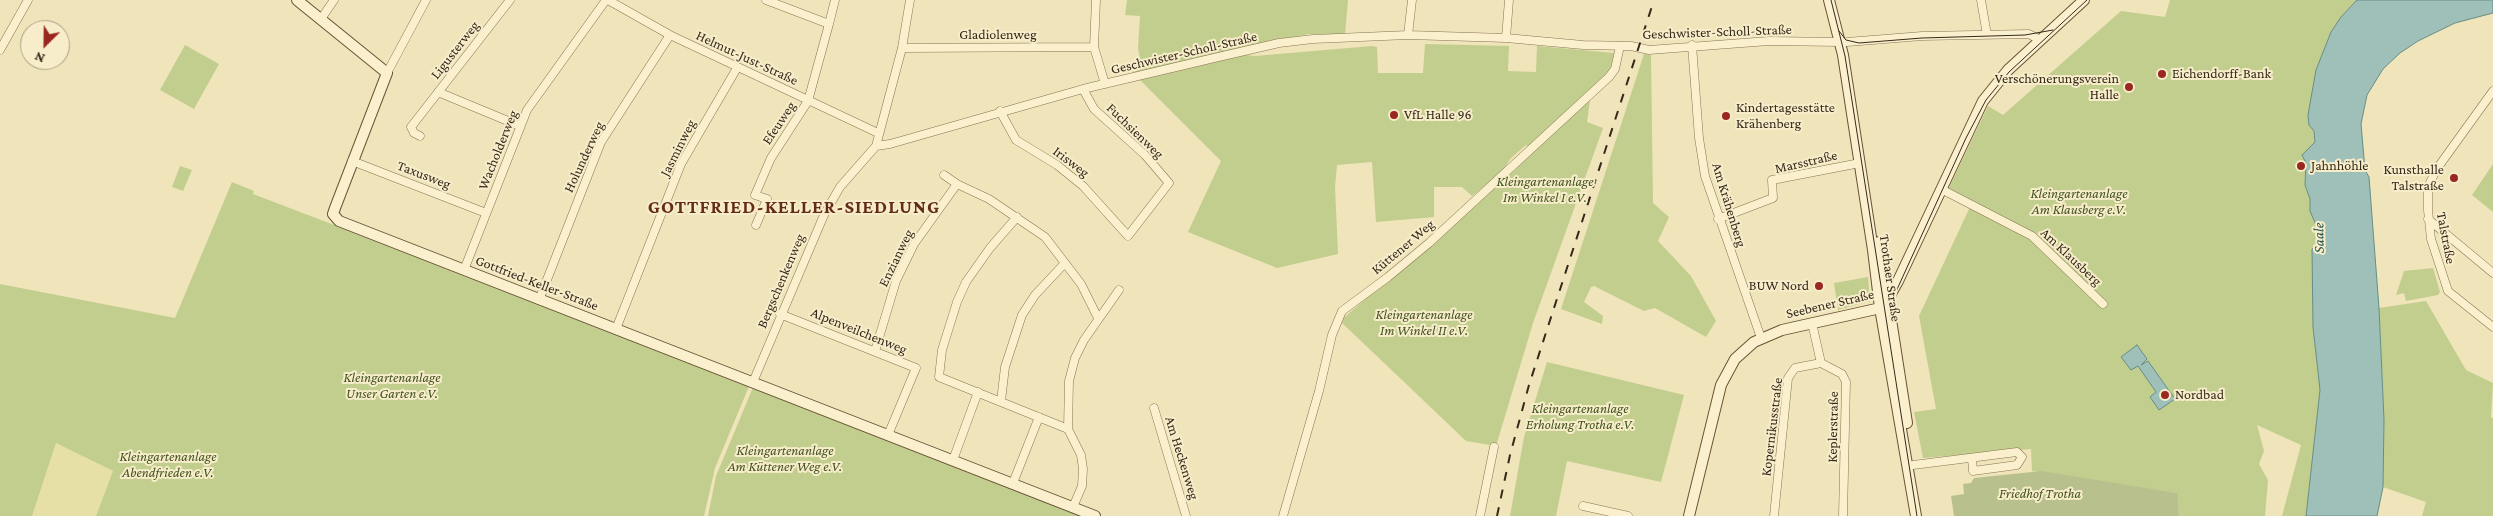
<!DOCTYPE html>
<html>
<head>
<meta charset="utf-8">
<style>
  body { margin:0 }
  #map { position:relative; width:2493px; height:516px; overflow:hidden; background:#f0e4ba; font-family:"Crimson Pro",serif }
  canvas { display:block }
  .north { position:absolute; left:20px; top:20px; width:50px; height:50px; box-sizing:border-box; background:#f7edca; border:1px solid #a99f84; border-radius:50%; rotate:203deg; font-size:14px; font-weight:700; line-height:20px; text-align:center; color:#35291a }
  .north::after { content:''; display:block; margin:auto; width:18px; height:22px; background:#992820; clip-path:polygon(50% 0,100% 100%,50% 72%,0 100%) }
</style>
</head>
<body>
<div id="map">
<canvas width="2493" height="516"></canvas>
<div class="north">N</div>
</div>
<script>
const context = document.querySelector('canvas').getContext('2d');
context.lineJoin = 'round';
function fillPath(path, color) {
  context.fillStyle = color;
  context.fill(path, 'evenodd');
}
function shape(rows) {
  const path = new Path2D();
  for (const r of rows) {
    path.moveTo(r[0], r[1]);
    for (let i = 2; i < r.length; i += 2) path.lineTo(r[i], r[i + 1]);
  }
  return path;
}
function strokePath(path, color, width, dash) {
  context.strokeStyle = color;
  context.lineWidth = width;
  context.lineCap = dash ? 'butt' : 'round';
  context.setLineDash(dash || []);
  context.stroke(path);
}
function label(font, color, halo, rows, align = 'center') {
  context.font = font + ' "Crimson Pro",serif';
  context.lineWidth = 4;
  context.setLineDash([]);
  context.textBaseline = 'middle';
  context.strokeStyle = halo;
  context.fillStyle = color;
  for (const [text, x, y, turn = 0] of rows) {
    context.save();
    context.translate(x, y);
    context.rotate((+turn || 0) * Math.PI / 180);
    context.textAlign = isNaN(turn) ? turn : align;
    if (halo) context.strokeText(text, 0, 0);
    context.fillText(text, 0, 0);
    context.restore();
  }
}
fillPath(shape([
  [56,443,113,471,96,516,32,516]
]), '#e6e0a7');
fillPath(shape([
  [1127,0,1348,0,1345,35,1308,34,1227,53,1255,56,1372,46,1377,47,1378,73,1423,73,1425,44,1509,46,1508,71,1536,72,1537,46,1614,53,1610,70,1528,147,1526,145,1511,158,1501,173,1472,196,1462,187,1434,187,1434,217,1376,222,1372,162,1337,165,1335,187,1338,254,1277,268,1188,232,1221,161,1132,72,1142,69,1138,48,1140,16,1125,15],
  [2170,0,2357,0,2341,17,2331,32,2316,70,2312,92,2315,142,2305,157,2305,185,2310,199,2310,211,2319,231,2313,327,2320,390,2306,516,2282,516,2301,445,2257,425,2264,451,2259,464,2268,480,2265,516,2179,516,2178,493,2032,471,2031,449,1923,458,1914,412,1936,409,1919,316,1970,207,1947,192,1988,106,2003,115,2121,11,2165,17],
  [185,45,219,64,194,109,160,90],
  [1644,54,1651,55,1653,203,1669,217,1658,241,1691,276,1716,321,1706,337,1655,308,1644,311,1594,286,1591,287,1584,302,1603,316,1602,324,1561,309],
  [1587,98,1590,100,1587,122,1603,128,1533,323,1496,446,1466,441,1340,321,1513,172],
  [2493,164,2493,212,2472,195],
  [180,166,192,170,183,191,172,187],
  [232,182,254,191,253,194,750,384,715,468,704,516,96,516,113,471,56,443,32,516,0,516,0,284,175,318],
  [2433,268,2440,292,2438,295,2406,301,2404,293,2396,295,2404,271],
  [1868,277,1870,301,1838,310,1834,283],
  [2426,301,2466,370,2493,383,2491,417,2493,419,2493,516,2422,516,2426,502,2383,487,2384,420,2379,308],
  [1547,362,1684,395,1661,482,1567,461,1556,516,1510,516,1524,437],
  [754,385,1089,516,708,516,716,476]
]), '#c2ce8e');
fillPath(shape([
  [2041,471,2178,493,2179,516,1954,516,1951,496,1964,494,1963,484,1971,483,1974,478]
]), '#b8c18e');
const water = shape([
  [2357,0,2493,0,2493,13,2455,23,2418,41,2400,53,2383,69,2367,95,2361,124,2365,170,2369,177,2379,308,2384,420,2383,487,2377,516,2306,516,2320,390,2313,327,2312,249,2318,244,2319,232,2310,211,2310,199,2305,185,2306,163,2302,155,2315,142,2314,131,2309,125,2308,115,2316,70,2331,32,2341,17,2357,0],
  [2137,345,2147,359,2141,365,2148,361,2175,399,2159,410,2150,397,2156,392,2138,366,2131,370,2121,357,2137,345]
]);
fillPath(water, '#9fc0b9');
strokePath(water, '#668d86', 1);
const street = shape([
  [608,0,670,35,878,133],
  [766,0,829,24,835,0],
  [1096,0,1094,47,1105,84],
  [1981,0,1987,35],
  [321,19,334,0],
  [1408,35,1412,0],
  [1506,38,1509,0],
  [1847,42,1922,36,2029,34,2040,40],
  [1692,45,1699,138,1705,176,1761,338],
  [902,48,1094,47],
  [0,50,28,0],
  [387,73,426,0],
  [2493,91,2436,170,2428,187,2428,210,2431,239,2448,291,2493,327],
  [438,92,520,126],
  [1000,111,1016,140,1057,165,1083,186,1128,236,1169,183,1145,155,1094,109,1083,89],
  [420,136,414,133,411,127,510,0],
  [876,146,890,144,1083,89,1214,58,1279,43,1313,39,1408,35,1506,38,1583,45,1631,46,1649,50,1769,41,1840,42],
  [352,161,486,213],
  [944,175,957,184,989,199,1045,237,1081,284,1098,318],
  [1941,189,2032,236,2103,304],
  [1017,217,990,248,966,282,957,302,942,350,939,377,1068,429,1081,455,1083,469,1082,486,1073,507],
  [1718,219,1773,198,1772,180,1860,163],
  [2428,219,2493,273],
  [756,225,767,199,755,195,771,158,808,101,829,24],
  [464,270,527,110,606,0],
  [539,300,601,142,670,35],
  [780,314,916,368,888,435],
  [1812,323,1821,363],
  [616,329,681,164,737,68],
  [875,351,896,281,914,244,957,184],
  [1821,363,1842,374,1846,382,1843,516],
  [753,382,824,215,840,187,876,146,902,48,910,0],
  [1001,401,1005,367,1022,315,1035,295,1065,263],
  [1154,408,1186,516],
  [1068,429,1069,381,1075,358,1084,340,1119,290],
  [953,460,978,392],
  [1913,465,2017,452,2022,457,2017,465,1973,471,1972,458],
  [1013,483,1039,417],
  [1583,506,1628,516],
  [1283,516,1319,391,1332,335,1342,311,1388,277,1429,243,1609,77,1615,69,1620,46],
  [1480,516,1494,447],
  [1774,516,1788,378,1795,368,1821,363]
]);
const secondary = shape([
  [297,0,387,73,335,208,333,214,339,221,1095,516],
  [1829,0,1843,55,1873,250,1880,308,1916,516],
  [1879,242,1907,423],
  [1689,516,1721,385,1735,359,1754,342,1782,330,1876,309,1884,306,1898,281,1983,101,2008,70,2084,0]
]);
strokePath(street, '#877354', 9);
strokePath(secondary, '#695337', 12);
strokePath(street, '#fbf0cd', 8);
strokePath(secondary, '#fbf0cd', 10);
strokePath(shape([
  [1831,0,1845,56,1917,516],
  [1839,31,1846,40,1859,43,1922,38,2025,35,2053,30],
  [1890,316,1894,296,1966,138,1986,100,2009,72,2087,0]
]), '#35291a', 1);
strokePath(shape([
  [1497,516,1510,455,1529,385,1654,0]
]), '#35291a', 2, [9, 9]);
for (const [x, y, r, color] of [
  [2162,74,5,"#992820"],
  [2129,87,5,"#992820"],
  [1394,115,5,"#992820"],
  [1726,116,5,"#992820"],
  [2301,166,5,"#992820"],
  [2454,178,5,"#992820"],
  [1819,286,5,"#992820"],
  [2165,395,5,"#992820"]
]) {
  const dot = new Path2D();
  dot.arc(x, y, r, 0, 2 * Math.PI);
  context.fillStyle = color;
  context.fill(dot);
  strokePath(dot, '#f7edca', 2);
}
label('14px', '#35291a', '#f7edca', [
  ["Geschwister-Scholl-Straße",1717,32,-2],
  ["Gladiolenweg",998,35],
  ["Ligusterweg",455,50,-52],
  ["Geschwister-Scholl-Straße",1184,53,-13],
  ["Helmut-Just-Straße",747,58,25],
  ["Efeuweg",779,123,-56],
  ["Fuchsienweg",1135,131,44],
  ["Jasminweg",678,148,-63],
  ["Wacholderweg",498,150,-68],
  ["Holunderweg",584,157,-65],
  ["Irisweg",1071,162,37],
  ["Marsstraße",1806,162,-13],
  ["Taxusweg",424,175,21],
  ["Am Krähenberg",1729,205,73],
  ["Talstraße",2446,238,79],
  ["Küttener Weg",1403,247,-40],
  ["Am Klausberg",2071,257,43],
  ["Enzianweg",896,258,-64],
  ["Trothaer Straße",1890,278,82],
  ["Bergschenkenweg",781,281,-67],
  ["Gottfried-Keller-Straße",537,283,21],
  ["Seebener Straße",1830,304,-13],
  ["Alpenveilchenweg",859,331,22],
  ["Kopernikusstraße",1772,427,-83],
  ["Keplerstraße",1833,427,-89],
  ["Am Heckenweg",1182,458,73]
]);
label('14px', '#35291a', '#f7edca', [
  ["Eichendorff-Bank",2172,74],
  ["Verschönerungsverein",2119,79,"right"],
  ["Halle",2119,95,"right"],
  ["Kindertagesstätte",1736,108],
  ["Krähenberg",1736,124],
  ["VfL Halle 96",1404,115],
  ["Jahnhöhle",2311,166],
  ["Kunsthalle",2444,170,"right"],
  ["Talstraße",2444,186,"right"],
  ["BUW Nord",1809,286,"right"],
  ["Nordbad",2175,395]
], 'left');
label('italic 14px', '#42531f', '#f7edca', [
  ["Kleingartenanlage",1545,182],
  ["Im Winkel I e.V.",1545,198],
  ["Kleingartenanlage",2079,194],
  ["Am Klausberg e.V.",2079,210],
  ["Kleingartenanlage",1424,315],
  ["Im Winkel II e.V.",1424,331],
  ["Kleingartenanlage",392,378],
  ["Unser Garten e.V.",392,394],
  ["Kleingartenanlage",1580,409],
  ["Erholung Trotha e.V.",1580,425],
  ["Kleingartenanlage",785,451],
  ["Am Küttener Weg e.V.",785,467],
  ["Kleingartenanlage",168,457],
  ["Abendfrieden e.V.",168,473],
  ["Friedhof Trotha",2040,494]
]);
label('italic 15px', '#285656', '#f7edca', [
  ["Saale",2319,238,-91]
]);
context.letterSpacing = '1px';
label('bold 19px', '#642c17', '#f7edca', [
  ["GOTTFRIED-KELLER-SIEDLUNG",794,207]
]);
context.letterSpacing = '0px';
</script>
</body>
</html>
